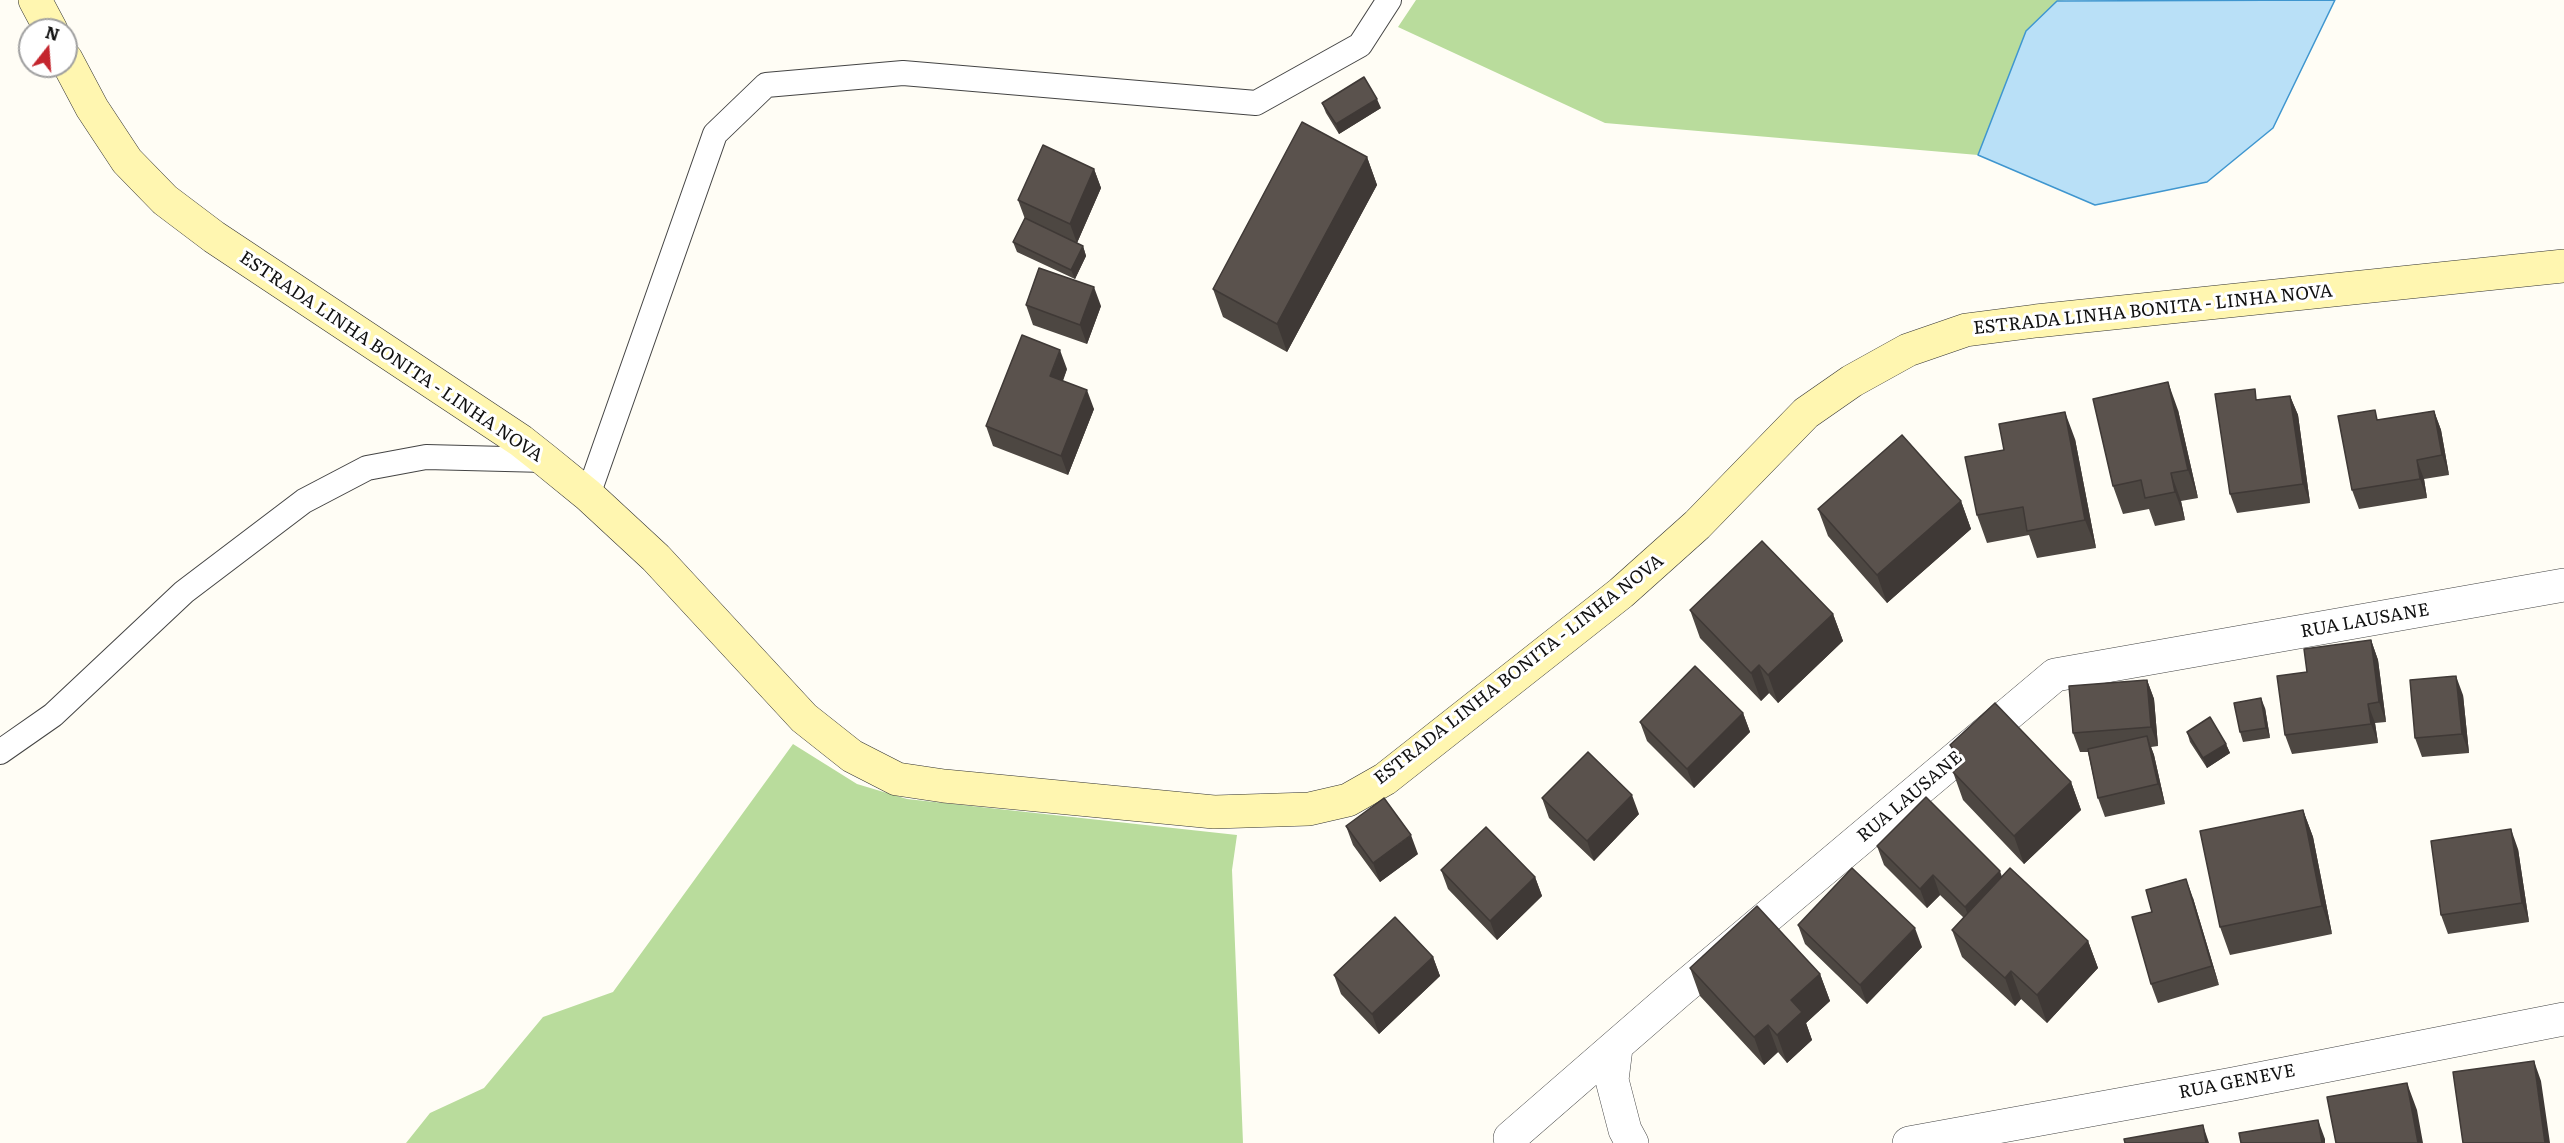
<!DOCTYPE html>
<html>
<head>
<meta charset="utf-8">
<style>
  body { margin:0 }
  #map { position:relative; width:2564px; height:1143px; overflow:hidden; background:#fffdf5; font-family:Literata,serif }
  canvas { display:block }
  .north { position:absolute; left:18px; top:18px; width:60px; height:60px; box-sizing:border-box; background:#fff; border:2px solid #a0a0a0; border-radius:50%; rotate:17deg; font-size:16px; font-weight:700; line-height:24px; text-align:center; color:#111 }
  .north::after { content:''; display:block; margin:auto; width:21px; height:27px; background:#c4262e; clip-path:polygon(50% 0,100% 100%,50% 72%,0 100%) }
</style>
</head>
<body>
<div id="map">
<canvas width="2564" height="1143"></canvas>
<div class="north">N</div>
</div>
<script>
const context = document.querySelector('canvas').getContext('2d');
context.lineJoin = 'round';
function fillPath(path, color) {
  context.fillStyle = color;
  context.fill(path, 'evenodd');
}
function shape(rows) {
  const path = new Path2D();
  for (const r of rows) {
    path.moveTo(r[0], r[1]);
    for (let i = 2; i < r.length; i += 2) path.lineTo(r[i], r[i + 1]);
  }
  return path;
}
function strokePath(path, color, width, dash) {
  context.strokeStyle = color;
  context.lineWidth = width;
  context.lineCap = dash ? 'butt' : 'round';
  context.setLineDash(dash || []);
  context.stroke(path);
}
function label(font, color, halo, rows, align = 'center') {
  context.font = font + ' Literata,serif';
  context.lineWidth = 6;
  context.setLineDash([]);
  context.textBaseline = 'middle';
  context.strokeStyle = halo;
  context.fillStyle = color;
  for (const [text, x, y, turn = 0] of rows) {
    context.save();
    context.translate(x, y);
    context.rotate((+turn || 0) * Math.PI / 180);
    context.textAlign = isNaN(turn) ? turn : align;
    if (halo) context.strokeText(text, 0, 0);
    context.fillText(text, 0, 0);
    context.restore();
  }
}
fillPath(shape([
  [1416,0,2066,0,2057,1,2026,31,1978,155,1605,123,1398,27],
  [793,744,857,784,907,799,1237,835,1232,870,1243,1143,406,1143,430,1113,484,1088,543,1017,613,992]
]), '#b9dc9c');
const water = shape([
  [2335,0,2273,128,2207,182,2095,205,1978,155,2026,31,2057,1,2335,0]
]);
fillPath(water, '#b9e0f7');
strokePath(water, '#3f96cf', 1.5);
const lane = shape([
  [588,495,715,134,766,85,903,73,1256,103,1360,45,1389,0],
  [0,752,53,715,184,592,304,501,367,468,426,457,545,460]
]);
const street = shape([
  [1616,1048,1612,1080,1625,1130,1632,1143],
  [1510,1138,1678,992,2055,675,2564,585],
  [1909,1143,2233,1084,2564,1019]
]);
const secondary = shape([
  [35,0,51,30],
  [66,59,92,108,127,161,165,200,214,237,521,441,545,460,588,495,656,558,804,718,852,756,897,779,944,786,1214,812,1309,809,1348,800,1385,779,1621,593,1697,525,1806,413,1852,381,1908,350,1966,330,2036,321,2564,266]
]);
strokePath(lane, '#444', 26);
strokePath(street, '#444', 34);
strokePath(secondary, '#333', 34);
strokePath(lane, '#fff', 24);
strokePath(street, '#fff', 33);
strokePath(secondary, '#fff6b0', 33);
fillPath(shape([
  [1322,103,1381,108,1339,134,1326,113],
  [1367,157,1377,185,1287,352,1223,317,1213,289],
  [1094,169,1101,188,1077,243,1083,246,1086,256,1075,279,1017,252,1013,242,1025,219,1018,200],
  [1026,305,1101,306,1087,344,1033,325],
  [1067,369,1063,381,1094,409,1068,475,993,446,986,426],
  [2290,396,2298,415,2310,503,2237,513,2230,494,2259,400],
  [2178,410,2198,498,2181,501,2185,520,2155,526,2149,509,2123,514,2113,486],
  [2434,411,2441,430,2449,475,2424,479,2427,498,2359,509,2352,490,2379,420],
  [2075,439,2096,548,2037,558,2029,535,1987,543,1977,515],
  [1961,501,1971,529,1887,603,1828,536,1818,509],
  [1690,610,1833,614,1843,641,1778,703,1769,693,1761,701,1700,638],
  [2371,640,2378,660,2386,722,2375,723,2378,743,2292,754,2285,735,2307,672],
  [2147,680,2154,699,2158,746,2151,747,2154,755,2165,804,2105,817,2098,798,2088,752,2080,752,2073,733],
  [2463,695,2469,753,2422,757,2415,738],
  [2265,708,2270,738,2243,742,2240,732],
  [1743,713,1750,732,1694,788,1647,741,1640,722],
  [2187,732,2226,744,2230,753,2207,768,2190,742],
  [1950,745,2071,782,2081,810,2024,864,1963,800,1953,772,1958,767],
  [1542,798,1639,814,1594,861,1549,818],
  [2303,810,2313,837,2332,934,2230,955,2220,927],
  [1346,826,1418,854,1380,882,1353,845],
  [1877,846,2002,877,2088,941,2098,968,2047,1023,2021,999,2015,1006,1962,957,1952,930,1964,918,1940,895,1927,908,1884,865],
  [2518,849,2529,922,2448,934,2441,915],
  [1441,870,1535,877,1542,896,1497,940,1448,889],
  [2193,898,2219,985,2158,1003,2151,984,2152,912],
  [1798,925,1922,947,1867,1004,1805,944],
  [1433,957,1440,976,1379,1034,1341,994,1334,975],
  [1690,968,1820,974,1830,1001,1806,1023,1812,1040,1787,1063,1778,1052,1764,1065,1700,996]
]), '#4d4742');
fillPath(shape([
  [1377,99,1381,108,1339,134,1336,124],
  [1367,157,1377,185,1287,352,1277,324],
  [1094,169,1101,188,1077,243,1070,224],
  [1083,246,1086,256,1075,279,1071,270],
  [1094,287,1101,306,1087,344,1080,325],
  [1060,350,1067,369,1057,395,1050,376],
  [2168,382,2178,410,2198,498,2188,470],
  [1087,390,1094,409,1068,475,1061,456],
  [2290,396,2298,415,2310,503,2303,484],
  [2434,411,2441,430,2449,475,2442,455],
  [2065,412,2075,439,2096,548,2085,520],
  [2417,460,2424,479,2427,498,2420,479],
  [2171,473,2181,501,2185,520,2175,492],
  [1961,501,1971,529,1887,603,1877,575],
  [1833,614,1843,641,1778,703,1768,675],
  [2371,640,2378,660,2386,722,2379,702],
  [1759,665,1769,693,1761,701,1751,673],
  [2456,676,2463,695,2469,753,2462,734],
  [2147,680,2154,699,2158,746,2151,727],
  [2261,698,2265,708,2270,738,2266,728],
  [2368,704,2375,723,2378,743,2371,724],
  [1743,713,1750,732,1694,788,1687,769],
  [2147,736,2154,755,2165,804,2158,784],
  [2226,744,2230,753,2207,768,2203,758],
  [2071,782,2081,810,2024,864,2014,836],
  [1632,795,1639,814,1594,861,1587,841],
  [2303,810,2313,837,2332,934,2322,906],
  [2511,829,2518,849,2529,922,2522,903],
  [1411,835,1418,854,1380,882,1373,863],
  [2000,871,2007,891,1972,926,1965,907],
  [1933,875,1940,895,1927,908,1920,889],
  [1535,877,1542,896,1497,940,1490,921],
  [2186,879,2193,898,2219,985,2212,966],
  [1915,928,1922,947,1867,1004,1860,985],
  [2088,941,2098,968,2047,1023,2037,995],
  [1433,957,1440,976,1379,1034,1372,1014],
  [2011,971,2021,999,2015,1006,2005,978],
  [1820,974,1830,1001,1806,1023,1812,1040,1787,1063,1777,1035,1791,1000],
  [1768,1025,1778,1052,1764,1065,1754,1037],
  [2534,1061,2541,1081,2550,1143,2545,1143],
  [2407,1083,2417,1110,2423,1143,2418,1143],
  [2318,1120,2325,1139,2325,1143,2322,1143],
  [2203,1125,2209,1143,2206,1143]
]), '#3f3936');
const building = shape([
  [1364,77,1377,99,1336,124,1322,103,1364,77],
  [1302,122,1367,157,1277,324,1213,289,1302,122],
  [1043,145,1094,169,1070,224,1018,200,1043,145],
  [1025,218,1083,246,1071,270,1013,242,1025,218],
  [1039,268,1094,287,1080,325,1026,305,1039,268],
  [1022,335,1060,350,1050,376,1087,390,1061,456,986,426,1022,335],
  [2168,382,2188,470,2171,473,2175,492,2145,498,2141,480,2113,486,2093,399,2168,382],
  [2255,389,2256,400,2290,396,2303,484,2230,494,2215,394,2255,389],
  [2375,410,2377,420,2434,411,2442,455,2417,460,2420,479,2352,490,2338,416,2375,410],
  [2065,412,2085,520,2027,531,2023,507,1977,515,1965,457,2004,450,1999,424,2065,412],
  [1902,435,1961,501,1877,575,1818,509,1902,435],
  [1762,541,1833,614,1768,675,1759,665,1751,673,1690,610,1762,541],
  [2371,640,2379,702,2368,704,2371,724,2285,735,2277,676,2307,672,2304,649,2371,640],
  [1695,666,1743,713,1687,769,1640,722,1695,666],
  [2456,676,2462,734,2415,738,2410,680,2456,676],
  [2147,680,2151,727,2073,733,2069,686,2147,680],
  [2261,698,2266,728,2240,732,2234,703,2261,698],
  [1995,703,2071,782,2014,836,1953,772,1965,761,1950,745,1995,703],
  [2210,717,2226,744,2203,758,2187,732,2210,717],
  [2147,736,2158,784,2098,798,2088,749,2147,736],
  [1588,752,1632,795,1587,841,1542,798,1588,752],
  [1926,797,2000,871,1965,907,1933,875,1920,889,1877,846,1926,797],
  [1384,798,1411,835,1373,863,1346,826,1384,798],
  [2303,810,2322,906,2220,927,2200,831,2303,810],
  [1486,827,1535,877,1490,921,1441,870,1486,827],
  [2511,829,2522,903,2441,915,2431,841,2511,829],
  [1852,868,1915,928,1860,985,1798,925,1852,868],
  [2010,868,2088,941,2037,995,2011,971,2005,978,1952,930,2010,868],
  [2186,879,2212,966,2151,984,2132,917,2152,912,2146,890,2186,879],
  [1757,906,1820,974,1791,1000,1802,1012,1777,1035,1768,1025,1754,1037,1690,968,1757,906],
  [1395,917,1433,957,1372,1014,1334,975,1395,917],
  [2534,1061,2545,1143,2463,1143,2453,1072,2534,1061],
  [2407,1083,2418,1143,2336,1143,2327,1097,2407,1083],
  [2318,1120,2322,1143,2241,1143,2239,1133,2318,1120],
  [2203,1125,2206,1143,2125,1143,2124,1139,2203,1125]
]);
fillPath(building, '#5a524d');
strokePath(building, '#3f3936', 1.5);
label('18px', '#111', '#fff', [
  ["ESTRADA LINHA BONITA - LINHA NOVA",2153,310,-6],
  ["ESTRADA LINHA BONITA - LINHA NOVA",391,357,34],
  ["RUA LAUSANE",2365,621,-10],
  ["ESTRADA LINHA BONITA - LINHA NOVA",1519,670,-38],
  ["RUA LAUSANE",1910,797,-40],
  ["RUA GENEVE",2237,1082,-11]
]);
</script>
</body>
</html>
